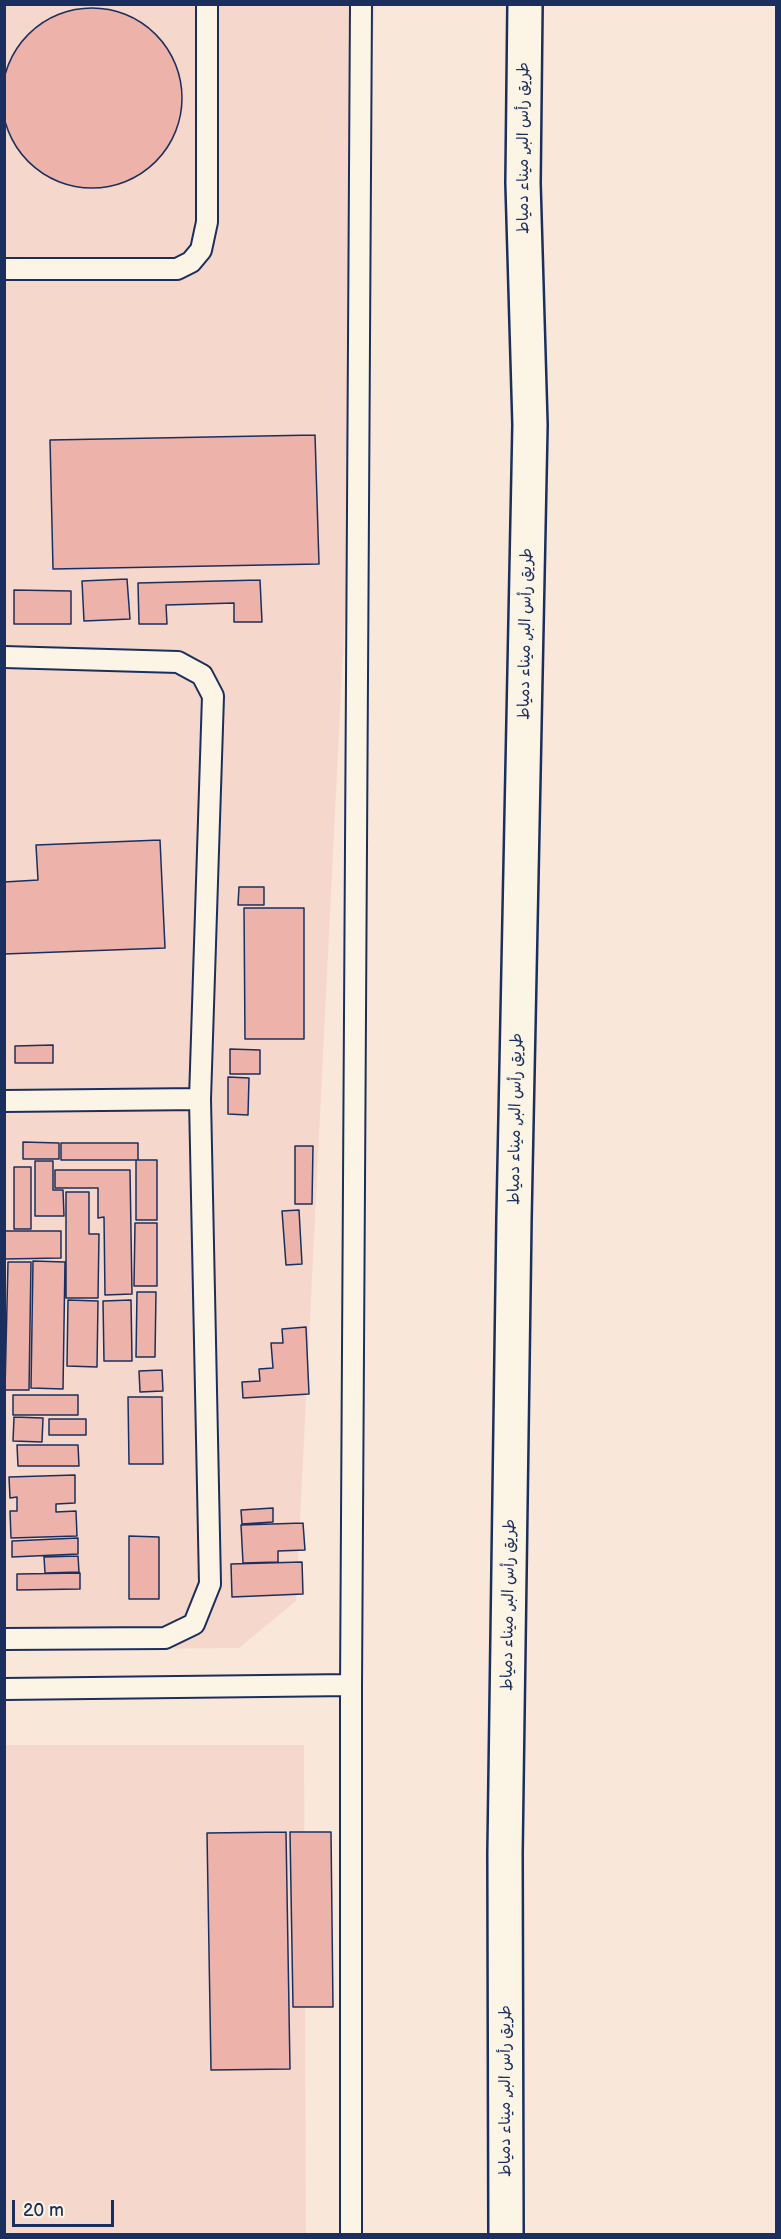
<!DOCTYPE html>
<html>
<head>
<meta charset="utf-8">
<style>
  body { margin:0 }
  #map { position:relative; width:781px; height:2239px; overflow:hidden; background:#f9e8d9; font-family:"Balsamiq Sans",sans-serif }
  canvas { display:block }
  .frame { position:absolute; inset:0; border:6px solid #1b2f5e; pointer-events:none }
  .scale { position:absolute; left:12px; top:2200px; width:102px; height:27px; box-sizing:border-box; border:3px solid #1b2f5e; border-top:0; padding-left:8px; font-size:18px; line-height:21px; white-space:nowrap; color:#1b2f5e; -webkit-text-stroke:4px #fcf5e5; paint-order:stroke }
</style>
</head>
<body>
<div id="map">
<canvas width="781" height="2239"></canvas>
<div class="frame"></div>
<div class="scale">20 m</div>
</div>
<script>
const context = document.querySelector('canvas').getContext('2d');
context.lineJoin = 'round';
function fillPath(path, color) {
  context.fillStyle = color;
  context.fill(path, 'evenodd');
}
function shape(rows) {
  const path = new Path2D();
  for (const r of rows) {
    if (r.length === 3) {
      path.moveTo(r[0] + r[2], r[1]);
      path.arc(r[0], r[1], r[2], 0, 2 * Math.PI);
      continue;
    }
    path.moveTo(r[0], r[1]);
    for (let i = 2; i < r.length; i += 2) path.lineTo(r[i], r[i + 1]);
  }
  return path;
}
function strokePath(path, color, width, dash) {
  context.strokeStyle = color;
  context.lineWidth = width;
  context.lineCap = dash ? 'butt' : 'round';
  context.setLineDash(dash || []);
  context.stroke(path);
}
function label(font, color, halo, rows, align = 'center') {
  context.font = font + ' "Balsamiq Sans","Playpen Sans Arabic",sans-serif';
  context.lineWidth = 6;
  context.setLineDash([]);
  context.textBaseline = 'middle';
  context.strokeStyle = halo;
  context.fillStyle = color;
  for (const [text, x, y, turn = 0] of rows) {
    context.save();
    context.translate(x, y);
    context.rotate((+turn || 0) * Math.PI / 180);
    context.textAlign = isNaN(turn) ? turn : align;
    if (halo) context.strokeText(text, 0, 0);
    context.fillText(text, 0, 0);
    context.restore();
  }
}
fillPath(shape([
  [4,5,375,5,296,1601,239,1648,5,1650],
  [5,1745,304,1745,306,2234,5,2234]
]), '#f5d8cb');
const building = shape([
  [92,98,90],
  [315,435,319,564,53,569,50,440,315,435],
  [127,579,130,619,84,621,82,581,127,579],
  [260,580,262,622,234,622,234,603,166,605,167,624,139,624,138,583,260,580],
  [14,590,71,591,71,624,14,624,14,590],
  [160,840,165,948,4,954,4,882,38,880,36,845,160,840],
  [239,887,264,887,264,905,238,905,239,887],
  [244,908,304,908,304,1039,245,1039,244,908],
  [53,1045,53,1063,15,1063,15,1046,53,1045],
  [230,1049,260,1050,260,1074,230,1074,230,1049],
  [228,1077,249,1078,248,1115,228,1114,228,1077],
  [23,1142,59,1143,59,1159,23,1159,23,1142],
  [61,1143,138,1143,138,1160,61,1160,61,1143],
  [295,1146,313,1146,312,1204,295,1204,295,1146],
  [136,1160,157,1160,157,1220,136,1220,136,1160],
  [35,1161,53,1161,53,1190,63,1190,64,1216,35,1216,35,1161],
  [14,1167,31,1167,31,1229,14,1229,14,1167],
  [55,1170,130,1170,132,1294,105,1295,104,1217,98,1218,98,1188,55,1188,55,1170],
  [66,1192,89,1192,89,1234,99,1234,98,1298,66,1298,66,1192],
  [299,1210,302,1264,286,1265,282,1211,299,1210],
  [135,1223,157,1223,157,1286,134,1286,135,1223],
  [4,1231,61,1231,61,1258,4,1259,4,1231],
  [33,1261,65,1262,63,1389,31,1388,33,1261],
  [8,1262,31,1262,29,1390,5,1390,8,1262],
  [137,1292,156,1292,155,1357,136,1357,137,1292],
  [68,1300,98,1301,97,1367,67,1366,68,1300],
  [131,1300,132,1361,104,1361,103,1301,131,1300],
  [306,1327,309,1394,243,1398,242,1382,260,1381,259,1369,273,1368,271,1343,283,1343,282,1329,306,1327],
  [162,1370,163,1391,140,1392,139,1371,162,1370],
  [13,1395,78,1395,78,1415,13,1415,13,1395],
  [128,1397,162,1397,163,1464,129,1464,128,1397],
  [14,1417,43,1418,42,1442,13,1441,14,1417],
  [49,1419,86,1419,86,1435,49,1435,49,1419],
  [17,1445,78,1445,79,1466,18,1466,17,1445],
  [75,1475,75,1503,56,1504,56,1512,76,1511,77,1536,11,1538,10,1511,17,1511,17,1497,10,1498,9,1477,75,1475],
  [273,1508,273,1522,242,1524,241,1510,273,1508],
  [303,1523,305,1550,278,1551,278,1562,243,1563,241,1525,303,1523],
  [129,1536,159,1537,159,1599,129,1599,129,1536],
  [78,1538,78,1554,12,1557,12,1541,78,1538],
  [78,1556,79,1572,45,1573,44,1557,78,1556],
  [302,1562,303,1594,232,1597,231,1564,302,1562],
  [80,1573,80,1589,17,1590,17,1574,80,1573],
  [286,1832,290,2069,211,2070,207,1833,286,1832],
  [290,1832,331,1832,333,2007,293,2007,290,1832]
]);
fillPath(building, '#edb2aa');
strokePath(building, '#1b2f5e', 1.5);
const lane = shape([
  [4,269,177,269,191,262,201,250,207,222,207,4],
  [4,657,178,662,202,675,213,696,200,1099,210,1584,194,1624,165,1638,4,1639],
  [4,1101,200,1099],
  [4,1689,351,1685],
  [351,2234,351,1685,361,4]
]);
const secondary = shape([
  [506,2234,505,1852,514,1218,530,425,523,183,525,4]
]);
strokePath(lane, '#1b2f5e', 24);
strokePath(secondary, '#1b2f5e', 38);
strokePath(lane, '#fcf5e5', 20);
strokePath(secondary, '#fcf5e5', 33);
label('16px', '#1b2f5e', '#fcf5e5', [
  ["طريق رأس البر, ميناء دمياط",524,148,-90],
  ["طريق رأس البر, ميناء دمياط",526,634,-89],
  ["طريق رأس البر, ميناء دمياط",516,1119,-89],
  ["طريق رأس البر, ميناء دمياط",509,1605,-89],
  ["طريق رأس البر, ميناء دمياط",506,2091,-90]
]);
</script>
</body>
</html>
